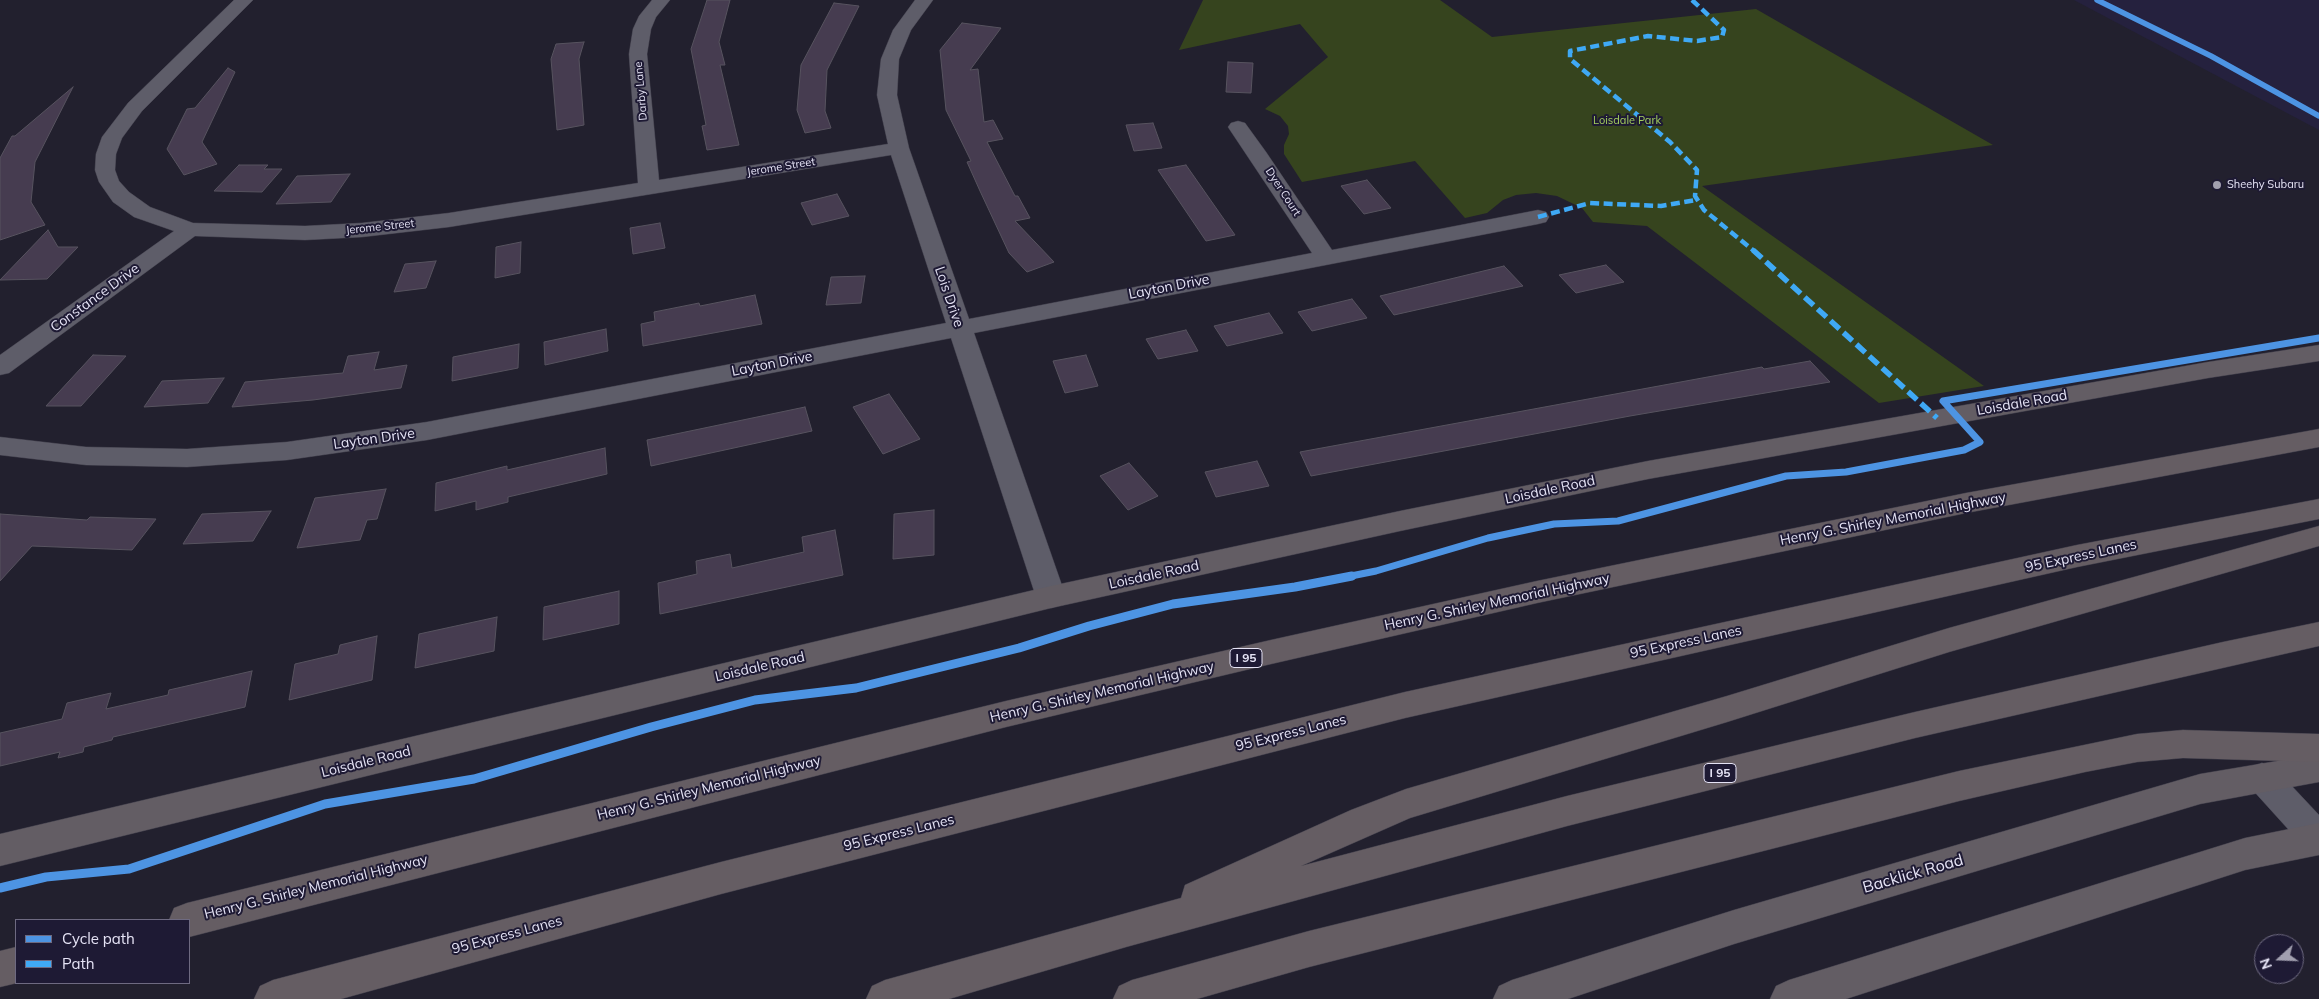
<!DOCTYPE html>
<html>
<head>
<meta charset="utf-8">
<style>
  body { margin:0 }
  #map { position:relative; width:2319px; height:999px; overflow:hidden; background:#22202e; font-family:Mulish,sans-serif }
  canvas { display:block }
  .legend { position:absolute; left:15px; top:919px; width:175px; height:65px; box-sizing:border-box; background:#1e1a34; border:1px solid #6e6a81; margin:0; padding:6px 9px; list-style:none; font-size:15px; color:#e5e3f5 }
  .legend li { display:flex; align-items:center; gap:10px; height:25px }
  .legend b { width:25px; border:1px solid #6e6a81 }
  .north { position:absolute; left:2254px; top:934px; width:50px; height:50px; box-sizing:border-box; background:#1e1a34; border:1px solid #6e6a81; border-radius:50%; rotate:250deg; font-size:14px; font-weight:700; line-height:20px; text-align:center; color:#e5e3f5 }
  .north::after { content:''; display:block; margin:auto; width:18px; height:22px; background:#a19faf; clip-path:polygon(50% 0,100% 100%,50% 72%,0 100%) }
</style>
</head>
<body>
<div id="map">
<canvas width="2319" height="999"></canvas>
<ul class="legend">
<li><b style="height:6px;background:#4d94e3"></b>Cycle path</li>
<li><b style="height:6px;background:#3fa9f5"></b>Path</li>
</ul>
<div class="north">N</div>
</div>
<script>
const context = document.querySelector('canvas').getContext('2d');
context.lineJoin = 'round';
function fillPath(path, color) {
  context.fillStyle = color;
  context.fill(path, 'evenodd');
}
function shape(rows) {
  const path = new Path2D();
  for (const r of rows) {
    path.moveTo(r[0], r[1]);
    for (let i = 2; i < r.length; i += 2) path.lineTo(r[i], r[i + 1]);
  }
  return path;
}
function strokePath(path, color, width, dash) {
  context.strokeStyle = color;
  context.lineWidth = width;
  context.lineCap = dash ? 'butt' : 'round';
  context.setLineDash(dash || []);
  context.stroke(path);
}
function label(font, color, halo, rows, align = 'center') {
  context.font = font + ' Mulish,sans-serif';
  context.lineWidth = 4;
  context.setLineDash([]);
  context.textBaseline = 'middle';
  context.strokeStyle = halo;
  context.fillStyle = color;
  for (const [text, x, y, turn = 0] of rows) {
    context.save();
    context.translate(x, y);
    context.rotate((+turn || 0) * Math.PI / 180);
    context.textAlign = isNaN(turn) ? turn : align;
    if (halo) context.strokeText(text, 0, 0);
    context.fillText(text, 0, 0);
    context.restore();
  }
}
fillPath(shape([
  [2074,0,2319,0,2319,130]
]), '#25213e');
fillPath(shape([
  [1203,0,1440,0,1492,37,1756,9,1993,145,1702,186,1984,386,1879,403,1647,226,1593,222,1582,208,1557,196,1536,193,1516,195,1503,200,1487,213,1465,218,1415,161,1302,182,1284,154,1284,145,1289,134,1288,126,1280,116,1265,109,1328,57,1300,24,1179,50]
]), '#36441e');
const building = shape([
  [707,0,730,0,719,42,725,65,720,65,739,145,707,150,702,126,706,125,691,49,707,0],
  [834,3,859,6,827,70,825,111,831,128,805,133,797,110,801,65,834,3],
  [962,23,1001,28,970,70,978,69,984,122,993,120,1003,139,987,142,1015,196,1018,196,1030,218,1015,221,1054,262,1027,272,1009,253,980,191,967,162,971,161,946,110,940,50,962,23],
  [584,42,579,59,584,125,557,130,551,59,556,44,584,42],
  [1228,62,1253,63,1251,93,1226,92,1228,62],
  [228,68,235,72,202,142,217,164,184,175,167,149,187,109,195,108,228,68],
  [73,87,35,162,31,202,45,225,0,240,0,158,12,136,15,136,73,87],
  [1153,123,1162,148,1134,151,1126,125,1153,123],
  [239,165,268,165,264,169,282,169,262,192,214,191,239,165],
  [1186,165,1235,235,1206,241,1158,170,1186,165],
  [350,174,331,202,276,204,297,176,350,174],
  [1367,180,1391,208,1364,214,1341,186,1367,180],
  [837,194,849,216,812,225,801,203,837,194],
  [660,223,665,248,633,254,630,228,660,223],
  [48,230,58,247,78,247,47,279,0,280,48,230],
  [521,242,520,273,495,278,496,247,521,242],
  [436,261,426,288,394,292,405,264,436,261],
  [1606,265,1624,282,1576,293,1559,275,1606,265],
  [1504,266,1523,286,1394,315,1380,296,1504,266],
  [865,276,861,303,826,305,831,277,865,276],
  [755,295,762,324,643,346,641,324,655,321,654,312,699,303,700,306,755,295],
  [1352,299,1367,318,1312,331,1298,312,1352,299],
  [1269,313,1283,333,1227,346,1214,326,1269,313],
  [606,329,608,351,545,365,544,342,606,329],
  [1186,330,1198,351,1158,359,1146,339,1186,330],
  [519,344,518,368,452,381,453,357,519,344],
  [379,352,374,370,407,365,401,388,313,400,232,407,245,382,343,373,348,356,379,352],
  [93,355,126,356,81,406,46,406,93,355],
  [1086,355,1098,386,1065,393,1053,361,1086,355],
  [1810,361,1830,382,1630,416,1311,476,1300,452,1762,367,1764,369,1810,361],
  [224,378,208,403,144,407,162,381,224,378],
  [889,394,920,439,883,454,853,407,889,394],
  [805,407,812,431,651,466,647,440,805,407],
  [605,448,607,474,508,497,508,502,476,510,476,501,435,511,436,483,507,466,507,470,605,448],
  [1257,461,1269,486,1216,497,1205,472,1257,461],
  [1129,463,1158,496,1128,510,1100,476,1129,463],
  [386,489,377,519,367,520,360,540,297,548,315,498,386,489],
  [934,510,934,555,893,559,894,514,934,510],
  [271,511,253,541,183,544,202,514,271,511],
  [0,514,87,520,90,517,156,519,132,550,32,546,0,581,0,514],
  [835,530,843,575,660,614,658,583,697,574,696,561,730,554,732,568,804,552,802,537,835,530],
  [619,591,619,624,543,640,544,607,619,591],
  [497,617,494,651,415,668,419,634,497,617],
  [377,636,372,680,289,700,295,664,338,654,340,645,377,636],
  [252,671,245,707,113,737,112,740,84,747,83,752,58,758,60,752,0,766,0,733,62,719,67,703,111,693,106,709,168,695,169,690,252,671]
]);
fillPath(building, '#463c50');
strokePath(building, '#57535f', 1);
const minor = shape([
  [234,0,253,0,142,111,122,138,116,154,115,170,119,181,129,192,150,207,193,223,305,226,362,223,449,213,638,183,629,54,633,29,639,16,652,0,670,0,656,17,651,29,647,54,659,180,888,144,877,95,881,59,893,30,915,0,933,0,911,30,899,59,897,95,909,148,969,319,1312,253,1228,127,1231,123,1238,121,1245,123,1266,152,1332,250,1538,210,1546,212,1549,217,1546,222,1538,224,974,333,1066,597,1061,605,1051,608,1041,605,1036,597,951,338,427,440,287,460,187,467,86,465,0,455,0,437,86,447,187,449,287,442,427,422,946,323,891,155,449,227,362,237,305,240,195,236,9,373,0,375,0,355,174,231,134,217,113,202,99,182,95,170,96,154,102,137,128,103,234,0],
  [2262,763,2274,767,2319,815,2319,855,2307,850,2250,787,2245,777,2250,767,2262,763]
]);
const major = shape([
  [2319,345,2319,361,2208,378,1648,479,1400,531,1051,608,0,866,0,834,1051,586,1400,511,1648,461,2208,362,2319,345],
  [2319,754,2319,782,2200,804,1734,944,1568,999,1493,999,1499,986,1512,980,1734,910,2200,774,2319,754],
  [2319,823,2319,855,2245,870,1846,999,1770,999,1776,986,1789,980,2245,838,2319,823]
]);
const highway = shape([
  [2319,429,2319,447,1966,513,1537,603,1271,664,1006,727,189,937,189,920,169,920,174,908,187,903,1006,701,1271,640,1537,581,1966,493,2319,429],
  [2319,499,2319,519,2077,567,1405,718,721,894,341,999,254,999,260,986,273,980,721,862,1405,692,2077,545,2319,499],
  [2319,526,2319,546,1949,652,1727,722,1410,818,1301,866,1567,796,1915,712,2223,642,2319,622,2319,646,1915,738,1567,826,1126,947,949,999,866,999,872,986,885,980,1181,898,1185,885,1351,810,1406,789,1727,696,1949,628,2319,526],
  [2183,730,2319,734,2319,762,2183,758,2137,762,2085,772,1959,801,1309,967,1197,999,1113,999,1119,986,1132,980,1309,931,1959,771,2137,734,2183,730],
  [16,947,17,983,0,987,0,951,16,947]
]);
strokePath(minor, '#3f3d4a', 1);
strokePath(major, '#3f3d4a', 1);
strokePath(highway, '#3f3d4a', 1);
fillPath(minor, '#5e5d69');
fillPath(major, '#635d64');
fillPath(highway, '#655d63');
strokePath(shape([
  [1692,0,1724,30,1722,37,1697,41,1648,36,1570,51,1570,59,1670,142,1697,170,1695,196,1704,210,1754,251],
  [1538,217,1590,203,1661,206,1696,200]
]), '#3fa9f5', 4.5, [9, 4.5]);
strokePath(shape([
  [1753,250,1937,418]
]), '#3fa9f5', 5.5, [12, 5.5]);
strokePath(shape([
  [2097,0,2211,56,2319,116]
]), '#4d94e3', 5.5);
strokePath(shape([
  [1346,577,1376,571,1488,538,1554,524,1618,521,1786,476,1846,472,1964,450,1980,442,1943,401,2319,338]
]), '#4d94e3', 7);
strokePath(shape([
  [0,888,46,877,129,869,325,804,474,779,651,727,755,700,856,688,1019,648,1089,626,1173,604,1295,587,1352,576]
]), '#4d94e3', 9);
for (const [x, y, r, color] of [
  [2217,185,5,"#a19faf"]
]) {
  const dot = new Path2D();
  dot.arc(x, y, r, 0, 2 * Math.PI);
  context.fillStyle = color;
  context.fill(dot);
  strokePath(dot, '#1e1a34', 2);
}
label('11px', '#e5e3f5', '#1e1a34', [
  ["Darby Lane",641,91,-95],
  ["Jerome Street",781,167,-9],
  ["Dyer Court",1283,192,57],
  ["Jerome Street",380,227,-6]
]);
label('11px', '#a5d05e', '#1e1a34', [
  ["Loisdale Park",1627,121]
]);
label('11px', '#e5e3f5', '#1e1a34', [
  ["Sheehy Subaru",2227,185]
], 'left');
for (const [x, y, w] of [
  [1246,658,32],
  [1720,773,32]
]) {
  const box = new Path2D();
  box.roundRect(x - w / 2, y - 9.5, w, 19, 4);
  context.fillStyle = '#1e1a34';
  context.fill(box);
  strokePath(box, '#e5e3f5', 1);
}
label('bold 12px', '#e5e3f5', null, [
  ["I 95",1246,658],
  ["I 95",1720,773]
]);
label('14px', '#e5e3f5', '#1e1a34', [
  ["Layton Drive",1169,287,-11],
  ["Lois Drive",949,297,71],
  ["Constance Drive",95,298,-36],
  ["Layton Drive",772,364,-11],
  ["Loisdale Road",2022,403,-10],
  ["Layton Drive",374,439,-8],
  ["Loisdale Road",1550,490,-12],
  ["Henry G. Shirley Memorial Highway",1893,519,-11],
  ["95 Express Lanes",2081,556,-12],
  ["Loisdale Road",1154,575,-12],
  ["Henry G. Shirley Memorial Highway",1497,602,-12],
  ["95 Express Lanes",1686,642,-12],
  ["Loisdale Road",760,667,-13],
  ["Henry G. Shirley Memorial Highway",1102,692,-13],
  ["95 Express Lanes",1291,733,-14],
  ["Loisdale Road",366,762,-14],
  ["Henry G. Shirley Memorial Highway",709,788,-14],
  ["95 Express Lanes",899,833,-14],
  ["Henry G. Shirley Memorial Highway",316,887,-14],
  ["95 Express Lanes",507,935,-15]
]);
label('16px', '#e5e3f5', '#1e1a34', [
  ["Backlick Road",1913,874,-16]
]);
</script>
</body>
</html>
